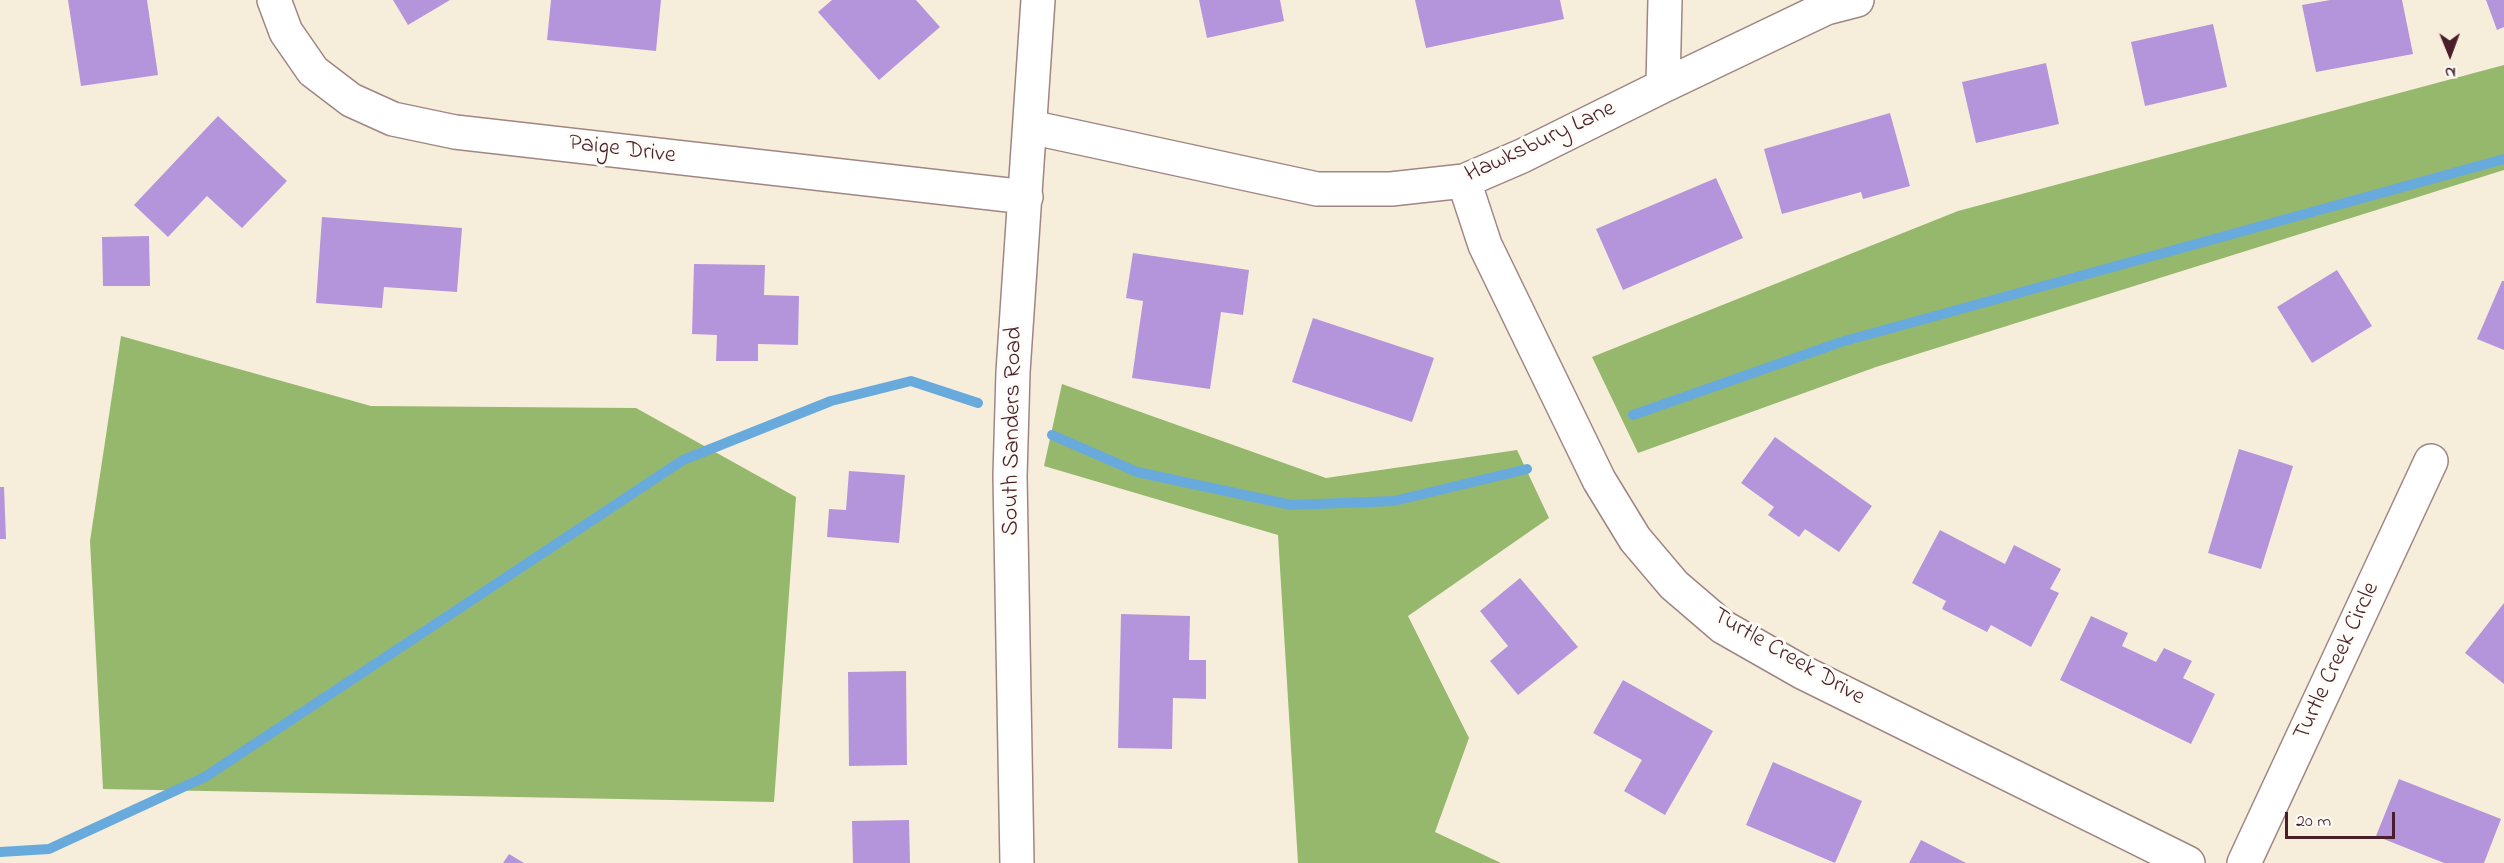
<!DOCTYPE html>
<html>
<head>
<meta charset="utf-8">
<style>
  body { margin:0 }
  #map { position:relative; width:2504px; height:863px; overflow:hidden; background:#f6eedb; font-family:"Indie Flower",sans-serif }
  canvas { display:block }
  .north { position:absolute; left:2420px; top:24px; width:60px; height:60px; -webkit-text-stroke:4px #fdfcf7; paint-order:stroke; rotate:179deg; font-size:16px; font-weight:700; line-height:24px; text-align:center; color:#4a1f2b }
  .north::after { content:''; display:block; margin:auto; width:21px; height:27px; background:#4a1f2b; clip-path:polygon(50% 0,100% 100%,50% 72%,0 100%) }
  .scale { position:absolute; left:2285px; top:812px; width:110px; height:27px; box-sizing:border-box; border:3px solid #4a1f2b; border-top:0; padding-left:8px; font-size:18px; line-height:21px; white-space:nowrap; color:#4a1f2b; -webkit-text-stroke:4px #fdfcf7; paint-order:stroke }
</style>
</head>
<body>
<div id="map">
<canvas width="2504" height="863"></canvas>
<div class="north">N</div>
<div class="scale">20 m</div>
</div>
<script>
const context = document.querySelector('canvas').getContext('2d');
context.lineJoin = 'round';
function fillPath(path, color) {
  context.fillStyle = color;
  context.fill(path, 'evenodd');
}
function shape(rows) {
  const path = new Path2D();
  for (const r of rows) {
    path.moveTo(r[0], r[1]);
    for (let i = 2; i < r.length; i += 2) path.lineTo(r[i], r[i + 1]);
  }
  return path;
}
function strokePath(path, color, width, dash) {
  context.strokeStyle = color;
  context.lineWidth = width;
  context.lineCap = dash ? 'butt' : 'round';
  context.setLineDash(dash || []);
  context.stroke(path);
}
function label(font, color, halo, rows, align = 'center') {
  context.font = font + ' "Indie Flower",sans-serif';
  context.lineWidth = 6;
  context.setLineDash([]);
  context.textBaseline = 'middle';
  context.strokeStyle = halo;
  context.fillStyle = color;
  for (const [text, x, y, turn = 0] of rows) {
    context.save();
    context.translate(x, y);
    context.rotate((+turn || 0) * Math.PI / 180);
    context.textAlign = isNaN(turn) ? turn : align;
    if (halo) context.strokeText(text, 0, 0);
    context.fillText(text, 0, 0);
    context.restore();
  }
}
fillPath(shape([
  [2504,65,2504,170,1876,367,1638,453,1592,357,1958,211],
  [121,336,371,406,636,408,796,497,774,802,103,789,90,541],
  [1062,384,1326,478,1517,450,1549,518,1408,616,1469,738,1435,832,1501,863,1298,863,1278,535,1044,466]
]), '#95b86c');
strokePath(shape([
  [1633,415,1841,342,2504,159],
  [1052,435,1137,472,1291,505,1394,501,1527,469],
  [0,852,49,849,205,777,683,460,831,401,911,381,978,403]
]), '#69aadd', 10);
fillPath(shape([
  [68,0,147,0,158,75,81,86],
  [393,0,450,0,408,25],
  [551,0,661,0,656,51,547,40],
  [832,0,916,0,940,27,879,80,818,12],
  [1199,0,1280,0,1284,21,1207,38],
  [1415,0,1560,0,1564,19,1426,48],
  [2330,0,2402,0,2413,54,2316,72,2302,5],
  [2486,0,2504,0,2504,27,2497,30],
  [2213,24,2227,87,2145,106,2131,42],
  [2046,63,2059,124,1976,143,1962,82],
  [1890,113,1910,186,1863,199,1861,192,1782,214,1764,149],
  [218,116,287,181,242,228,207,196,168,237,134,205],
  [1716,178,1743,238,1623,290,1596,229],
  [322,217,462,228,457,292,384,287,382,308,316,303],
  [149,236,150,286,103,286,102,237],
  [1133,253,1249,270,1243,315,1221,312,1210,389,1132,378,1143,301,1126,298],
  [694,264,765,265,764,295,799,296,798,345,758,344,758,361,716,361,717,335,692,334],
  [2337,270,2372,326,2312,363,2277,307],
  [2502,281,2504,281,2504,350,2477,339],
  [1313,318,1434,358,1412,422,1292,382],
  [1775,437,1872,506,1839,552,1805,529,1799,537,1768,515,1774,507,1741,483],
  [2239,449,2293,466,2261,569,2208,553],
  [849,471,905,475,899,543,827,537,829,509,846,510],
  [0,487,4,487,6,539,0,539],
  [1940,530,2005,564,2014,545,2061,569,2050,589,2059,593,2031,647,1991,625,1987,632,1942,609,1946,601,1912,583],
  [1520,578,1578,647,1518,695,1490,661,1508,646,1480,611],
  [2504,603,2504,684,2465,653],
  [1121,614,1190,616,1189,660,1206,660,1206,699,1173,698,1172,749,1118,748],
  [2091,616,2128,633,2122,646,2156,662,2164,648,2192,661,2183,678,2215,694,2191,744,2060,680],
  [906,671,907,765,849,766,848,672],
  [1623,680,1713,731,1665,815,1624,791,1642,760,1593,733],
  [1773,762,1862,801,1835,863,1746,825],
  [2399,779,2501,819,2484,863,2444,863,2376,836],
  [909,820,910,863,853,863,852,821],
  [1921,840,1966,863,1909,863],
  [509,854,524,863,503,863]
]), '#b495dc');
const minor = shape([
  [274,0,286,32,313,71,351,100,393,119,455,132,1026,197],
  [1663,86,1665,0],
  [1030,127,1317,189,1391,189,1464,181,1522,156,1663,86,1826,8,1857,0],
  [1464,181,1485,245,1599,480,1635,539,1674,585,1723,627,1802,672,2188,863],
  [1017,863,1010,476,1013,372,1038,0],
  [2244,863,2431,461]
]);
strokePath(minor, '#a08683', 36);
strokePath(minor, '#fff', 33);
label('24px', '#4a1f2b', '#fdfcf7', [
  ["Hawksbury Lane",1541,143,-25],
  ["Paige Drive",622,151,7],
  ["South Sanders Road",1014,431,-89],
  ["Turtle Creek Drive",1788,658,30],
  ["Turtle Creek Circle",2338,662,-65]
]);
</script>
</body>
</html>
